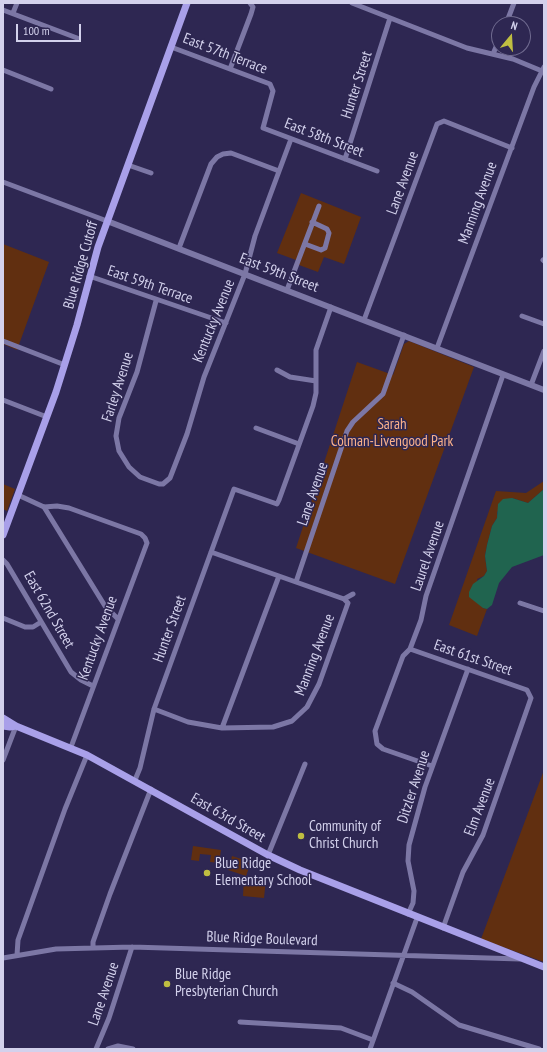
<!DOCTYPE html>
<html>
<head>
<meta charset="utf-8">
<style>
  body { margin:0 }
  #map { position:relative; width:547px; height:1052px; overflow:hidden; background:#2e2752; font-family:"PT Sans Narrow",sans-serif }
  canvas { display:block }
  .frame { position:absolute; inset:0; border:4px solid #d3d1ec; pointer-events:none }
  .north { position:absolute; left:491px; top:16px; width:40px; height:40px; box-sizing:border-box; background:#2e2752; border:1px solid #706b90; border-radius:50%; rotate:18deg; font-size:11px; font-weight:700; line-height:16px; text-align:center; color:#d3d1ec }
  .north::after { content:''; display:block; margin:auto; width:14px; height:18px; background:#bfbe41; clip-path:polygon(50% 0,100% 100%,50% 72%,0 100%) }
  .scale { position:absolute; left:16px; top:24px; width:65px; height:18px; box-sizing:border-box; border:2px solid #d3d1ec; border-top:0; padding-left:5px; font-size:12px; line-height:14px; white-space:nowrap; color:#d3d1ec; -webkit-text-stroke:3px #2e2752; paint-order:stroke }
</style>
</head>
<body>
<div id="map">
<canvas width="547" height="1052"></canvas>
<div class="frame"></div>
<div class="north">N</div>
<div class="scale">100 m</div>
</div>
<script>
const context = document.querySelector('canvas').getContext('2d');
context.lineJoin = 'round';
function fillPath(path, color) {
  context.fillStyle = color;
  context.fill(path, 'evenodd');
}
function shape(rows) {
  const path = new Path2D();
  for (const r of rows) {
    path.moveTo(r[0], r[1]);
    for (let i = 2; i < r.length; i += 2) path.lineTo(r[i], r[i + 1]);
  }
  return path;
}
function strokePath(path, color, width, dash) {
  context.strokeStyle = color;
  context.lineWidth = width;
  context.lineCap = dash ? 'butt' : 'round';
  context.setLineDash(dash || []);
  context.stroke(path);
}
function label(font, color, halo, rows, align = 'center') {
  context.font = font + ' "PT Sans Narrow",sans-serif';
  context.lineWidth = 3;
  context.setLineDash([]);
  context.textBaseline = 'middle';
  context.strokeStyle = halo;
  context.fillStyle = color;
  for (const [text, x, y, turn = 0] of rows) {
    context.save();
    context.translate(x, y);
    context.rotate((+turn || 0) * Math.PI / 180);
    context.textAlign = isNaN(turn) ? turn : align;
    if (halo) context.strokeText(text, 0, 0);
    context.fillText(text, 0, 0);
    context.restore();
  }
}
fillPath(shape([
  [301,193,361,217,344,264,324,257,318,272,299,265,296,260,277,253],
  [3,244,49,262,17,350,3,344],
  [409,341,474,367,395,584,296,548,357,362,393,375,404,344],
  [544,481,544,489,528,503,512,498,497,512,497,518,492,526,487,545,485,556,487,571,484,576,477,579,483,608,487,609,477,636,449,625,496,491,526,493],
  [3,484,15,489,7,511,3,509],
  [544,770,544,962,481,939],
  [193,846,221,850,219,863,210,862,211,855,200,854,199,861,191,860],
  [232,856,251,862,246,876,228,870],
  [244,877,266,879,264,898,243,896]
]), '#612f10');
fillPath(shape([
  [544,489,544,555,512,567,499,583,492,605,487,609,483,608,469,597,469,592,473,584,484,576,487,571,485,556,487,545,492,526,497,518,498,504,503,499,512,498,528,503]
]), '#20644f');
strokePath(shape([
  [352,3,467,48,513,59,542,71],
  [3,10,77,38],
  [13,13,17,3],
  [506,24,514,3],
  [171,47,270,84,273,91,263,128,377,171],
  [493,54,499,40],
  [230,69,251,14,253,7,250,3],
  [3,70,51,89],
  [345,159,390,18],
  [128,165,151,173],
  [3,182,107,221],
  [305,244,321,250,325,248,329,233,327,229,312,222],
  [179,248,211,164,217,157,223,154,231,153,279,171],
  [543,260,544,261],
  [89,276,226,323],
  [287,290,319,206],
  [156,301,137,372,119,418,116,436,119,451,129,467,140,477,159,484,163,484,170,478,187,434,204,377,245,274,255,236,291,139],
  [522,316,544,324],
  [364,320,437,124,444,121,512,148],
  [3,341,65,365],
  [437,348,534,87,544,67],
  [277,370,290,377,316,381],
  [531,385,544,351],
  [3,400,47,417],
  [256,428,299,444],
  [18,495,44,507,57,506,69,508,141,534,145,538,147,543,71,747],
  [44,507,105,606,118,619],
  [211,552,344,599,353,594],
  [3,560,7,564,71,672,81,680,93,686],
  [296,582,347,431,353,422,383,394,404,335],
  [520,603,544,611],
  [3,618,25,627,33,627,41,622],
  [410,649,527,690,531,698,483,835,463,872,443,928],
  [154,709,188,722,222,728,273,727,292,721,307,707,319,684,348,603,344,599],
  [222,728,279,576],
  [3,760,16,726],
  [432,766,383,749,377,744,375,731,403,656,410,649,421,620,426,596,503,375],
  [135,780,140,768,154,709,234,489,277,504,279,500,313,406,316,393,316,350,331,307],
  [268,855,305,764],
  [408,914,413,903,414,891,408,861,409,845,425,787,468,669],
  [93,947,93,942,110,894,151,789],
  [17,955,18,940,65,809,87,755],
  [3,958,56,949,132,947,520,959],
  [393,983,412,992,459,1025,539,1049],
  [240,1022,341,1028,373,1040],
  [96,1049,109,1018,132,947],
  [108,1049,118,1046,133,1049],
  [370,1049,417,918]
]), '#7c77a5', 5);
strokePath(shape([
  [107,221,544,390]
]), '#7c77a5', 6);
strokePath(shape([
  [3,535,56,392,77,325,98,247,187,3],
  [3,718,16,726,87,755,268,855,300,870,544,967],
  [3,726,10,727,16,726]
]), '#a9a0e9', 7);
for (const [x, y, r, color] of [
  [301,836,4,"#bfbe41"],
  [207,873,4,"#bfbe41"],
  [167,984,4,"#bfbe41"]
]) {
  const dot = new Path2D();
  dot.arc(x, y, r, 0, 2 * Math.PI);
  context.fillStyle = color;
  context.fill(dot);
  strokePath(dot, '#2e2752', 1.5);
}
label('15px', '#d3d1ec', '#2e2752', [
  ["East 57th Terrace",225,54,21],
  ["Hunter Street",357,85,-72],
  ["East 58th Street",324,138,21],
  ["Lane Avenue",403,183,-70],
  ["Manning Avenue",478,203,-70],
  ["Blue Ridge Cutoff",81,265,-74],
  ["East 59th Street",279,273,21],
  ["East 59th Terrace",150,285,19],
  ["Kentucky Avenue",214,321,-68],
  ["Farley Avenue",118,387,-72],
  ["Lane Avenue",313,494,-71],
  ["Laurel Avenue",428,556,-71],
  ["East 62nd Street",49,610,60],
  ["Hunter Street",170,629,-70],
  ["Kentucky Avenue",98,638,-70],
  ["Manning Avenue",315,655,-69],
  ["East 61st Street",473,658,19],
  ["Ditzler Avenue",414,787,-72],
  ["Elm Avenue",480,807,-69],
  ["East 63rd Street",228,818,30],
  ["Blue Ridge Boulevard",262,939,2],
  ["Lane Avenue",104,994,-71]
]);
label('15px', '#fab18a', '#2e2752', [
  ["Sarah",392,425],
  ["Colman-Livengood Park",392,442]
]);
label('15px', '#d3d1ec', '#2e2752', [
  ["Community of",309,827],
  ["Christ Church",309,844],
  ["Blue Ridge",215,864],
  ["Elementary School",215,881],
  ["Blue Ridge",175,975],
  ["Presbyterian Church",175,992]
], 'left');
</script>
</body>
</html>
